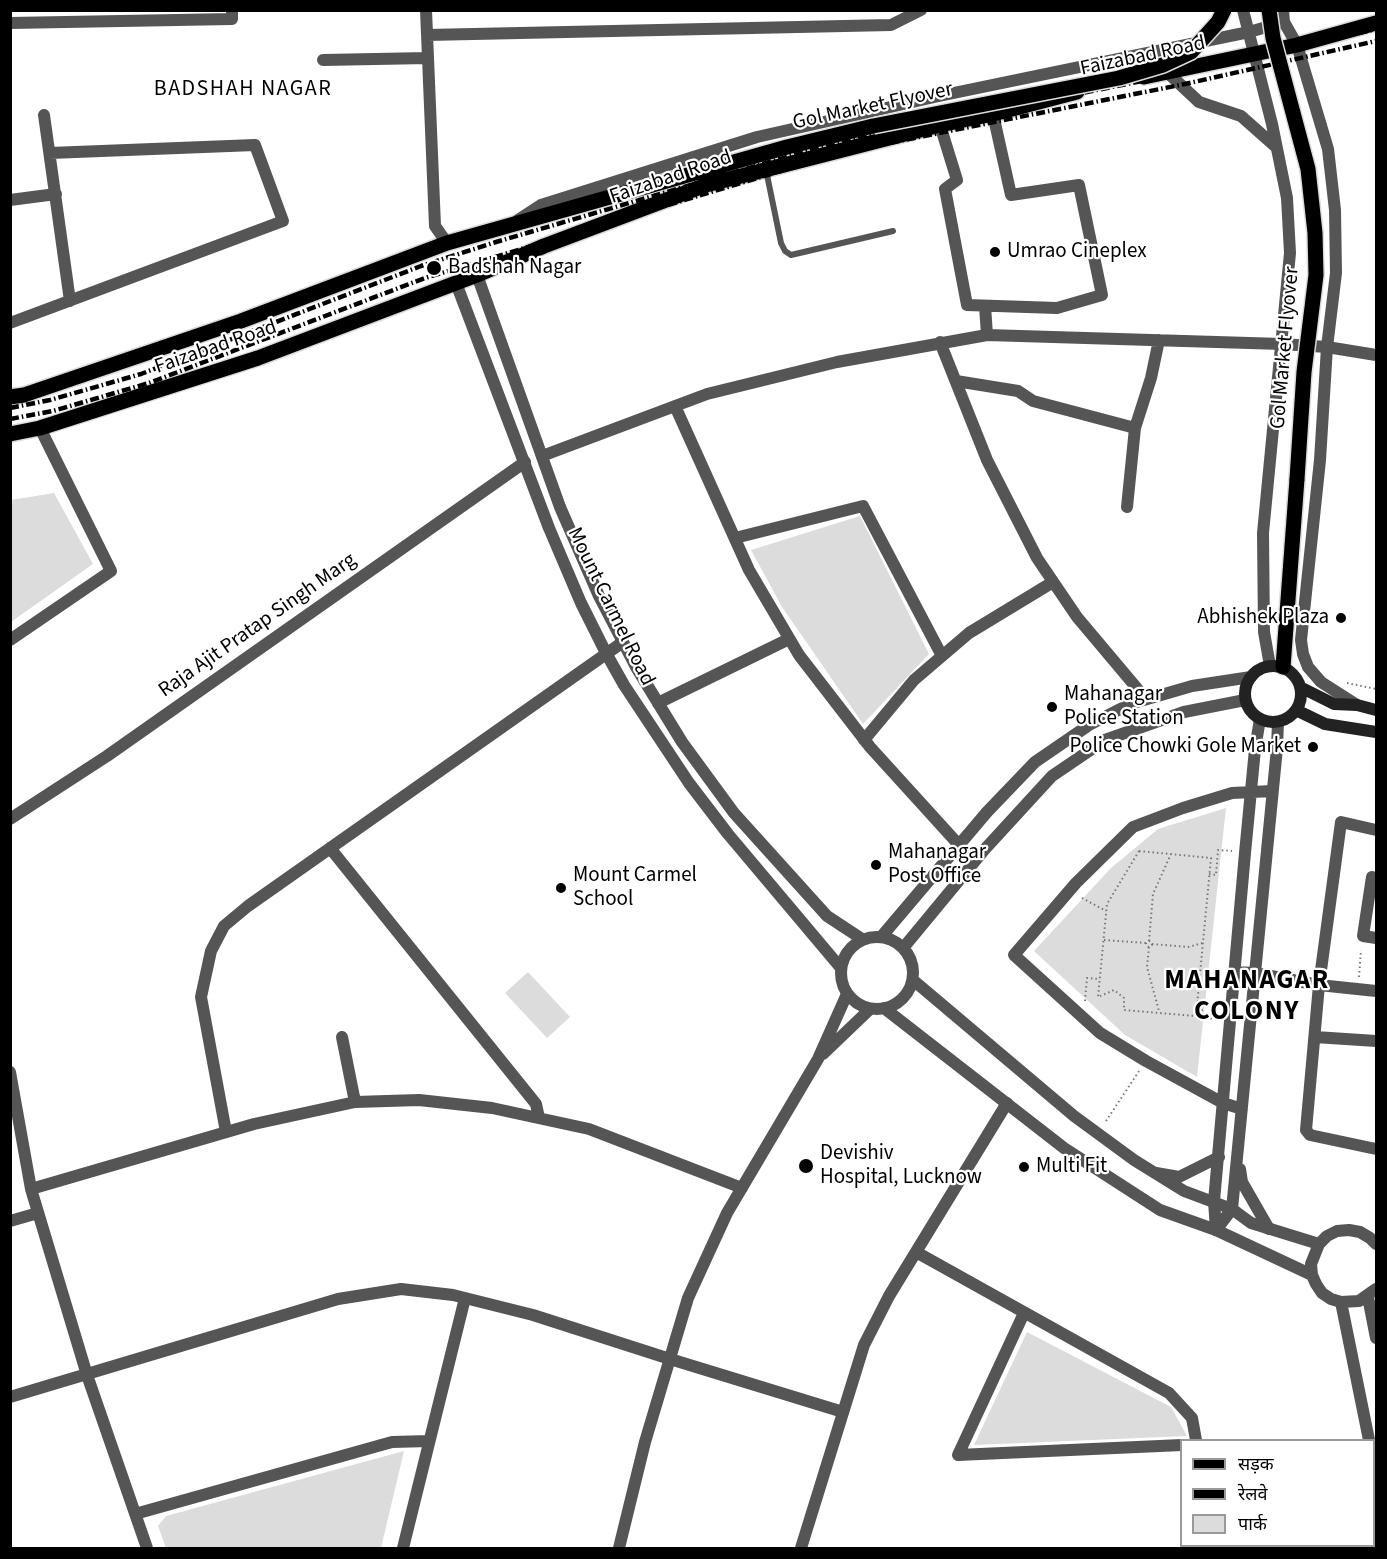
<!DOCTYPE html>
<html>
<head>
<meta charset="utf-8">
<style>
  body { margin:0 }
  #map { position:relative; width:1387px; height:1559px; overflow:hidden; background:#fff; font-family:"Source Sans 3","Noto Sans Devanagari",sans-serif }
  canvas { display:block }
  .frame { position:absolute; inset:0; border:12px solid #000; pointer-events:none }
  .legend { position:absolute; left:1180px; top:1439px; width:195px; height:108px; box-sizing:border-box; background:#fff; border:2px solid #999; margin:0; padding:8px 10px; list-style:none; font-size:18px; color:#000 }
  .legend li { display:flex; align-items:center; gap:12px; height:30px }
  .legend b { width:30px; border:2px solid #999 }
</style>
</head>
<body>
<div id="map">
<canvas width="1387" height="1559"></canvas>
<div class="frame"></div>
<ul class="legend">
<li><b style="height:8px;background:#000"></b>सड़क</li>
<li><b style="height:8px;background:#000"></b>रेलवे</li>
<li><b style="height:16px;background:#dcdcdc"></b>पार्क</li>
</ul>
</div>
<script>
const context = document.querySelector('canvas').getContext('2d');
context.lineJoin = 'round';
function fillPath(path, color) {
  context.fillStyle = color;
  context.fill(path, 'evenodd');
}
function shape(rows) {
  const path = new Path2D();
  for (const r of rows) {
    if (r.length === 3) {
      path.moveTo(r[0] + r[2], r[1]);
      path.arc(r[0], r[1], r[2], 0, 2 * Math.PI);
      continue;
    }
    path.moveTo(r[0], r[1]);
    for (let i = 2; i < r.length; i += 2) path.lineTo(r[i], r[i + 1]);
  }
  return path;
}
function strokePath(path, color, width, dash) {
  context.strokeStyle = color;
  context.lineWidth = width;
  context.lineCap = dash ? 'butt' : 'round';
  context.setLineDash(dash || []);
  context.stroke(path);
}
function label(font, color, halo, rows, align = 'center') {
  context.font = font + ' "Source Sans 3",sans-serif';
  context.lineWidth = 4.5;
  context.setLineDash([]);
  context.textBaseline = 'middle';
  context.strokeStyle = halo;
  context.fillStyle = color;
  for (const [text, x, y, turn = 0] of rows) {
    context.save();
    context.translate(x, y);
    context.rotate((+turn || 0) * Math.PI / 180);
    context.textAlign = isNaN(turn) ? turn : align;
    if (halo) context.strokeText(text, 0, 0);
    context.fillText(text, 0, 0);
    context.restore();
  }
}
fillPath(shape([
  [54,493,93,564,11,622,11,500],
  [860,516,929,654,863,724,782,607,751,550],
  [1226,808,1197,1077,1125,1035,1034,951,1111,868,1158,829],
  [528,972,570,1017,547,1038,505,993],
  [1027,1332,1171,1407,1187,1436,974,1445],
  [404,1451,381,1548,166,1548,158,1526,166,1516]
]), '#dcdcdc');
const primary = shape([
  [1144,77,1297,45,1376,23],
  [10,397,24,395,241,321,447,243,787,147,873,126],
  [10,434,40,428,258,358,477,275,544,246,706,185,940,125,993,114,1077,92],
  [1283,667,1297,479]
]);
strokePath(primary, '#dbdbdb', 18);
strokePath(shape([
  [1347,683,1376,689],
  [1139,851,1211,858,1196,1016,1124,1010,1124,998,1114,990,1098,997,1107,904,1139,851],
  [1209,874,1216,875,1218,850,1232,851],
  [1082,898,1106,911],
  [1104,940,1146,943],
  [1149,944,3],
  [1149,941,1153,894,1171,854],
  [1152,944,1188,947,1203,943],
  [1149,947,1147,967,1159,1011],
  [1359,977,1361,950],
  [1085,1001,1087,978,1100,979],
  [1197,1001,1203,1002,1201,1018,1219,1019],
  [1106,1121,1139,1071]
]), '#777', 2, [1.5, 3]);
strokePath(shape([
  [766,170,781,243,785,251,791,255,893,231]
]), '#555', 6);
strokePath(shape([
  [426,10,435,226,447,243],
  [10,23,232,19,232,10],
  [427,35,891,25,921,10],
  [323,60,428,58],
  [44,115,70,301],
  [940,125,957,180,945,189,967,305,1057,308,1102,295,1079,185,1011,195,993,114],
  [10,200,56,194],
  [985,306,987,335],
  [10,323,283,221,255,145,50,153],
  [940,342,987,460,1037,558,1077,617,1146,699],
  [956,381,1018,391,1033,401,1135,428],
  [675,406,749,570,799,655,870,747,959,845],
  [542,456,707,394,837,362,987,335,1282,344,1327,347,1376,355],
  [1127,507,1135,428,1151,378,1159,340],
  [735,538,863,506,942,656],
  [10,640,111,571,40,428],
  [658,703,789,639],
  [864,740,914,680,969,633,1053,582],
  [10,819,107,756,525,462],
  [1376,830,1341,822,1319,985,1306,1130,1310,1135,1376,1149],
  [330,848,536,1104,539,1118],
  [1376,878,1372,877,1363,936,1376,938],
  [1235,972,1255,973,1319,985,1376,991],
  [342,1037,355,1102],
  [1315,1037,1376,1041],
  [823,1054,870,1009],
  [10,1072,31,1189,87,1375,147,1548],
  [1242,1109,1223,1103,1146,1061,1100,1033,1014,955,1076,883,1133,827,1183,808,1232,793,1272,791],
  [226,1132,201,997,211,951,224,926,248,906,623,642],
  [1240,1169,1242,1182,1269,1229],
  [1156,1173,1179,1177,1219,1157],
  [31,1189,254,1124,355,1102,419,1100,492,1108,589,1129,742,1188],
  [10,1221,38,1213],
  [1216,1230,1232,1209,1277,748,1278,722],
  [1216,1230,1214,1201,1245,853,1255,749,1260,719],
  [916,1252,1169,1393,1192,1418,1196,1440],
  [1024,1313,958,1455,1182,1445],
  [10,1397,338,1299,401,1289,453,1295,533,1315,670,1359,843,1412],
  [135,1514,392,1442,429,1441],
  [1216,1546,1216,1548],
  [403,1548,465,1298],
  [619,1548,645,1442,688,1298,727,1213,818,1059,847,994],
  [801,1548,864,1345,889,1296,1007,1103]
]), '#555', 12);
strokePath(shape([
  [1243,10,1272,124,1287,198,1290,253,1263,533,1264,632,1270,666],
  [1283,10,1284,22,1297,45,1328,149,1335,210,1336,273,1327,347,1320,460,1301,640,1303,654,1308,667,1321,682,1357,705],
  [1167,72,1199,102,1241,116,1276,147],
  [518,220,541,205,757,137,939,96,1249,32,1284,22],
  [477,275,560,507,599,596,636,667,682,742,734,813,827,916,862,939],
  [456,283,549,528,581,603,606,653,624,685,689,783,728,834,840,967],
  [882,936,987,812,1035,762,1089,725,1130,704,1192,686,1251,677],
  [877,973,36],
  [904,947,985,849,1052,776,1105,740,1184,712,1245,700],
  [913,980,1074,1116,1134,1160,1184,1191,1232,1209,1251,1223,1319,1244],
  [884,1008,1064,1148,1160,1210,1216,1230,1312,1275],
  [1376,1244,1370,1238,1360,1232,1349,1230,1337,1231,1327,1236,1319,1244,1311,1264,1312,1275,1316,1284,1322,1293,1331,1299,1341,1302,1359,1301,1376,1289],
  [1368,1297,1376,1338],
  [1341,1302,1369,1440],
  [1374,1464,1376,1479]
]), '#555', 12);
strokePath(shape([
  [1273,694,28],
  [1300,687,1334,704,1357,705,1376,710],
  [1296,710,1325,724,1376,732]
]), '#222', 12);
strokePath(primary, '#000', 15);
strokePath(shape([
  [10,408,50,400,141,374,421,266,496,242,841,141,1182,73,1376,29],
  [10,419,53,411,149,383,425,278,844,152,1185,84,1376,41]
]), '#000', 4.5, [9, 3, 1.5, 3]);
const primaryBridge = shape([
  [1269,10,1273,38,1308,169,1315,233,1316,275,1304,372,1297,479],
  [873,126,1119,78,1163,65,1191,52,1218,22,1224,10]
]);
strokePath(primaryBridge, '#dbdbdb', 18, []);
strokePath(primaryBridge, '#000', 15);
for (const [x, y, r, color] of [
  [995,252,6,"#000"],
  [434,268,8,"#000"],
  [1341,618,6,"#000"],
  [1052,707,6,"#000"],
  [1313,747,6,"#000"],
  [876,865,6,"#000"],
  [561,888,6,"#000"],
  [806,1166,8,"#000"],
  [1024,1167,6,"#000"]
]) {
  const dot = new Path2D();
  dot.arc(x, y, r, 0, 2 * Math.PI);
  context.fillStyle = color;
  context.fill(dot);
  strokePath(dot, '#fff', 2);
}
label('21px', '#000', '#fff', [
  ["Faizabad Road",1143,57,-12],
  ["Gol Market Flyover",873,107,-12],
  ["Faizabad Road",671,178,-19],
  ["Faizabad Road",216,348,-19],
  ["Gol Market Flyover",1286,348,-85],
  ["Mount Carmel Road",610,607,64],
  ["Raja Ajit Pratap Singh Marg",258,626,-35]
]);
label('21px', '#000', '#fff', [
  ["Umrao Cineplex",1007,252],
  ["Badshah Nagar",448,268],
  ["Abhishek Plaza",1329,618,"right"],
  ["Mahanagar",1064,695],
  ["Police Station",1064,719],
  ["Police Chowki Gole Market",1301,747,"right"],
  ["Mahanagar",888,853],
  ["Post Office",888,877],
  ["Mount Carmel",573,876],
  ["School",573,900],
  ["Devishiv",820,1154],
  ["Hospital, Lucknow",820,1178],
  ["Multi Fit",1036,1167]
], 'left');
context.letterSpacing = '1.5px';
label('22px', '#000', '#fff', [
  ["BADSHAH NAGAR",243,90]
]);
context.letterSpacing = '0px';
context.letterSpacing = '1.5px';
label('bold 27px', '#000', '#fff', [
  ["MAHANAGAR",1247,982],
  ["COLONY",1247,1013]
]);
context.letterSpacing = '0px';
</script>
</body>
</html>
